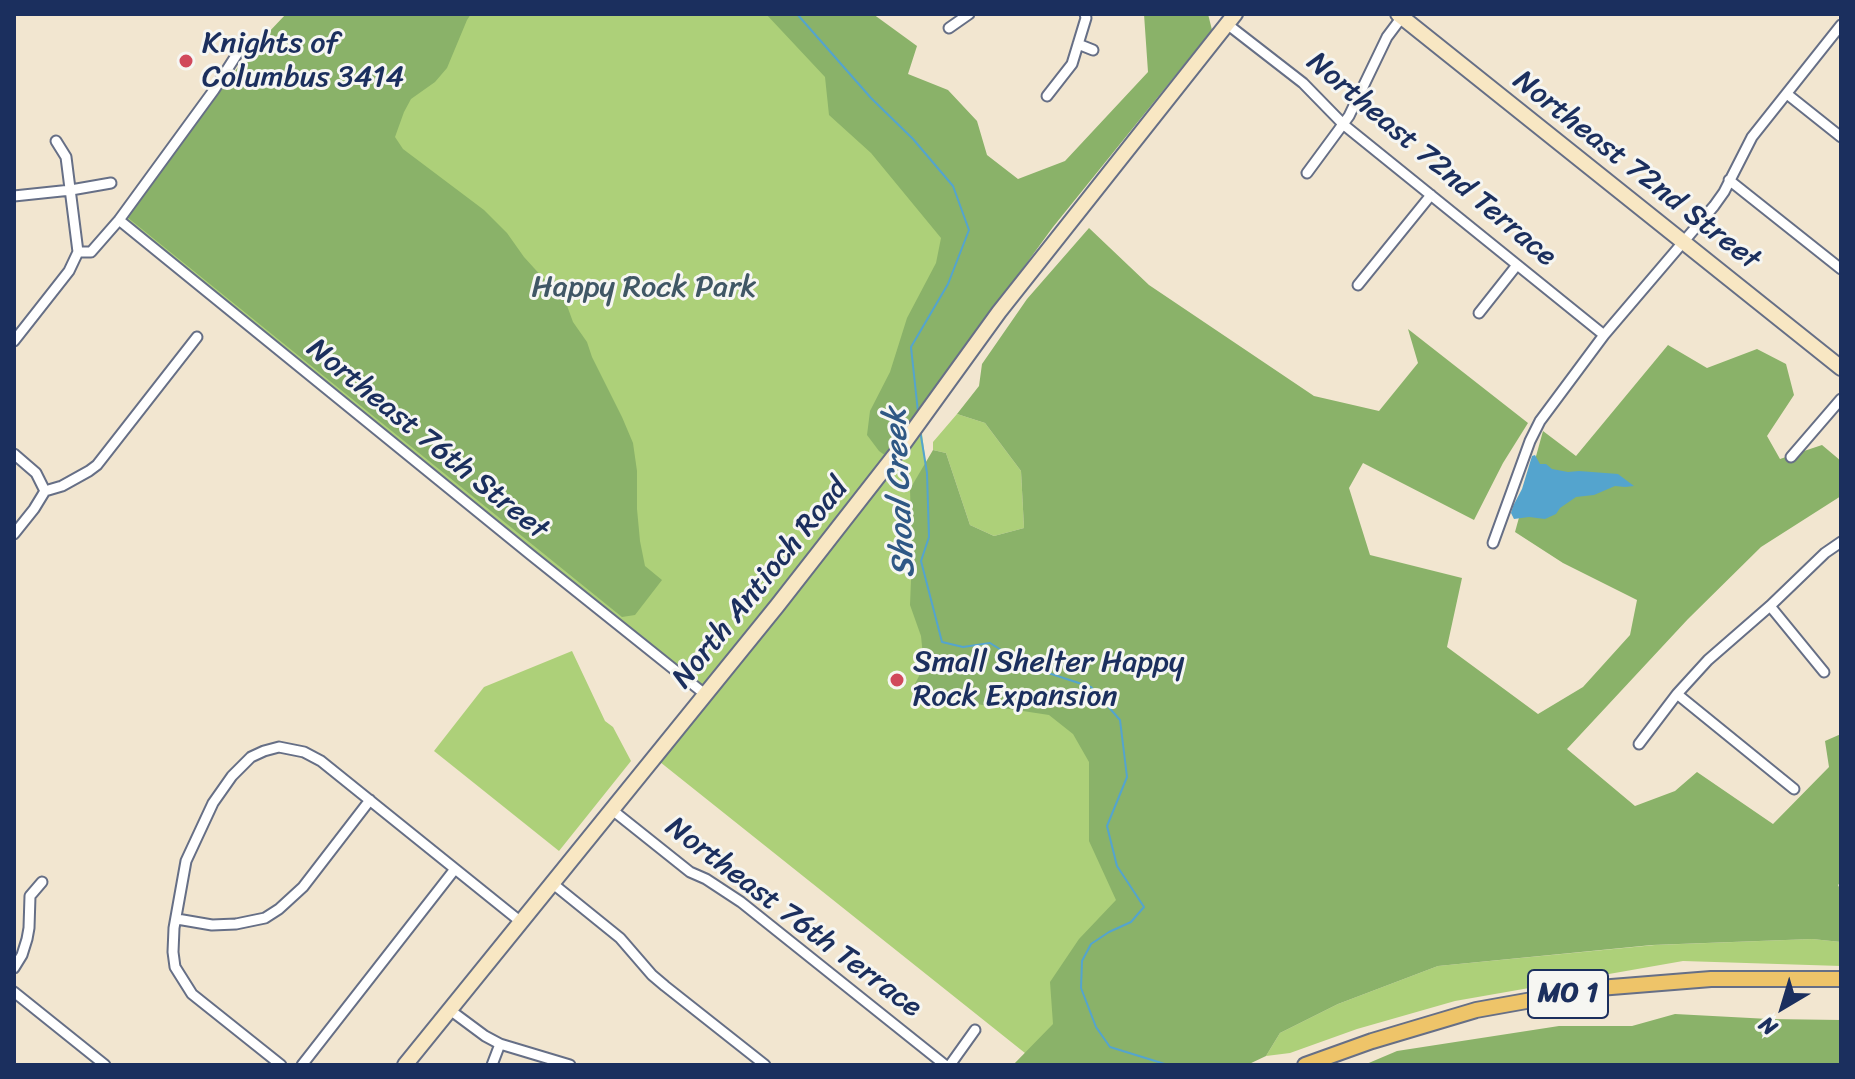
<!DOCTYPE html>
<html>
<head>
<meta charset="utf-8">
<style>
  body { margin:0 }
  #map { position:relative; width:1855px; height:1079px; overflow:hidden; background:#f2e6d0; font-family:Sriracha,sans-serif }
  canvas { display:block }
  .frame { position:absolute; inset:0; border:16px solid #1b2f5e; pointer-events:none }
  .north { position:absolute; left:1743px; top:967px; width:80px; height:80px; -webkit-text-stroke:6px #f6f6f2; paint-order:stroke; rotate:218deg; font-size:22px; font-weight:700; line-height:32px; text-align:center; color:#1b2f5e }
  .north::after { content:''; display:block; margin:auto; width:28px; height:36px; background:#1b2f5e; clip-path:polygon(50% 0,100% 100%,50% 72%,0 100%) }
</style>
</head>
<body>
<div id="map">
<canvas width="1855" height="1079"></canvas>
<div class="frame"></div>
<div class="north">N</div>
</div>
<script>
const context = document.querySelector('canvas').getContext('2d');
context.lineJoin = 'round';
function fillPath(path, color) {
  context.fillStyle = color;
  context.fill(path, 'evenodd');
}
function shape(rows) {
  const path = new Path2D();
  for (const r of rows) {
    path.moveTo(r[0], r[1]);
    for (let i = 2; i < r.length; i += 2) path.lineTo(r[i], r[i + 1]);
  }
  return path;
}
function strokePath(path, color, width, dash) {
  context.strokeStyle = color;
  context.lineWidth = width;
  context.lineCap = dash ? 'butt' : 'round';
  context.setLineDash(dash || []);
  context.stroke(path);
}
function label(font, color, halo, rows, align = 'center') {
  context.font = font + ' Sriracha,sans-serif';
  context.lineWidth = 6;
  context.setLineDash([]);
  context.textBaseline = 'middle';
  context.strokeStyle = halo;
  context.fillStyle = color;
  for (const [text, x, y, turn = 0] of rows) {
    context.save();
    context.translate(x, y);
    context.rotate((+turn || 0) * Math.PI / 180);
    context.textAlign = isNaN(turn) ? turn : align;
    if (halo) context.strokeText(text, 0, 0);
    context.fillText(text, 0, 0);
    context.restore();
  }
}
fillPath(shape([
  [332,14,797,14,969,230,911,347,927,473,1091,687,1144,907,1040,1065,660,762,714,696,119,220,249,53],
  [957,414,985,423,1021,471,1024,528,994,536,970,525,946,453,933,450,933,442],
  [572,651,605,721,613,727,631,761,559,851,434,751,484,687],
  [1812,939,1841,942,1841,966,1683,961,1455,1001,1357,1029,1290,1053,1266,1056,1280,1033,1338,1004,1438,966,1655,945]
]), '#add079');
fillPath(shape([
  [286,14,471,14,467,20,447,68,435,82,411,99,404,112,395,137,403,149,484,210,507,233,524,257,544,279,558,281,573,322,587,342,592,357,622,417,633,443,637,471,637,509,640,541,645,566,662,580,635,615,622,617,127,217,249,53],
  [766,14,873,14,917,46,908,74,948,90,977,121,987,155,1018,179,1065,161,1148,72,1144,14,1208,14,1212,30,1053,227,886,456,879,451,867,435,870,411,890,372,907,318,936,263,941,238,871,153,829,115,825,77],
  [1089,228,1149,285,1314,396,1379,411,1418,363,1408,329,1528,423,1503,463,1474,520,1363,463,1349,488,1370,555,1462,578,1447,647,1538,714,1583,687,1630,635,1637,600,1563,563,1515,532,1543,431,1576,456,1668,345,1707,368,1757,349,1786,364,1794,395,1767,436,1780,459,1822,445,1841,461,1841,496,1761,547,1688,619,1567,749,1635,806,1675,791,1697,772,1773,824,1829,767,1825,741,1841,734,1841,882,1838,885,1841,891,1841,942,1812,939,1652,945,1438,966,1338,1004,1280,1033,1266,1056,1247,1065,1013,1065,1053,1024,1050,982,1079,939,1116,900,1089,841,1089,762,1073,734,1049,715,970,703,948,695,927,701,912,690,924,666,921,636,910,605,912,556,910,489,933,450,946,453,970,525,994,536,1024,528,1021,471,985,423,957,414,979,386,982,364,1027,299],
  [1675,1014,1769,1019,1841,1020,1841,1065,1364,1065,1397,1051,1559,1026,1632,1026]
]), '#8ab269');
fillPath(shape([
  [1535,455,1540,464,1546,464,1552,469,1568,472,1579,471,1618,474,1634,486,1625,487,1615,486,1594,495,1576,497,1560,508,1556,514,1545,519,1529,517,1514,519,1511,513,1513,506,1522,489,1532,456]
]), '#54a4ce');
strokePath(shape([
  [797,14,871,98,913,139,953,186,969,230,948,284,911,347,918,412],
  [920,430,927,473,929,537,921,561,942,642,963,647,990,643,1027,666,1091,687,1120,720,1127,777,1107,826,1117,866,1144,907,1131,922,1109,932,1091,944,1082,961,1081,988,1096,1027,1110,1047,1168,1065]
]), '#54a4ce', 2);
const street = shape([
  [1227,24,1303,83,1344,125,1604,335],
  [949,28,969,14],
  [1078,44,1093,50],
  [1787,94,1841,137],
  [1047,96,1072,64,1086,18,1085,14],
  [1307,173,1349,116,1387,37,1402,17],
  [1729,180,1841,269],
  [14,196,71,190,111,183],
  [119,220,531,555,706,695],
  [78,252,91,252,119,220,214,90,239,51],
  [1358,285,1431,195],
  [1479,313,1517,265],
  [14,341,69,271,78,252,66,157,56,141],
  [14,454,36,473,45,491],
  [1791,457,1841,399],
  [14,534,34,509,45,491,62,486,89,471,97,465,197,337],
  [1493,543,1530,441,1540,421,1604,335,1714,206,1724,192,1752,137,1841,25],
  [1770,606,1824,672],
  [1677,694,1794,789],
  [1639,744,1677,694,1708,660,1770,606,1825,553,1841,542],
  [611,809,690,872,706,879,741,902,945,1065],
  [552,883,620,938,652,975,665,986,765,1065],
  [177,919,212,925,236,924,265,918,279,909,303,887,370,800],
  [14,968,22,955,27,939,29,928,30,896,42,882],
  [14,992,105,1065],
  [450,1010,485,1036,500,1044,570,1065],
  [281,1065,192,994,175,967,173,952,174,928,186,861,213,803,232,776,251,757,264,751,279,747,304,752,321,761,521,922],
  [302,1065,455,869],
  [492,1065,500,1044],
  [950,1065,975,1030]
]);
const secondary = shape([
  [1398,14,1841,368],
  [405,1065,777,606,902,446,999,312,1235,14]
]);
const primary = shape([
  [1305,1065,1372,1041,1476,1010,1599,988,1711,979,1841,979]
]);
strokePath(street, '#666f86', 13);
strokePath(secondary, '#666f86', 18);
strokePath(primary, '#666f86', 18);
strokePath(street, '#fff', 9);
strokePath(secondary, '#f8e7c3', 14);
strokePath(primary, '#eec469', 14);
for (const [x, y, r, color] of [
  [186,61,8,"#d1495b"],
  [897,680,8,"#d1495b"]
]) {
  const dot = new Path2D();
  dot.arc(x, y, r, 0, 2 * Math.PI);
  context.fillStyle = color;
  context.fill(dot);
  strokePath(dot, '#f6f6f2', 3);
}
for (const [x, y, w] of [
  [1568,994,80]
]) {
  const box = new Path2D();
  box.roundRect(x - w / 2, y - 24, w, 48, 6);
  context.fillStyle = '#f6f6f2';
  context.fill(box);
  strokePath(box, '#1b2f5e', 2);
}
label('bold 28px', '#1b2f5e', null, [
  ["MO 1",1568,994]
]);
label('30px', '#1b2f5e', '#f6f6f2', [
  ["Knights of",202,44],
  ["Columbus 3414",202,78],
  ["Small Shelter Happy",913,663],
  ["Rock Expansion",913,697]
], 'left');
label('30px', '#1b2f5e', '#f6f6f2', [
  ["Northeast 72nd Terrace",1431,160,40],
  ["Northeast 72nd Street",1636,171,38],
  ["Northeast 76th Street",427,440,39],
  ["North Antioch Road",761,584,-51],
  ["Northeast 76th Terrace",793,918,37]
]);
label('30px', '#405765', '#f6f6f2', [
  ["Happy Rock Park",644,288]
]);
label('italic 32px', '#2f5885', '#f6f6f2', [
  ["Shoal Creek",901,493,-93]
]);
</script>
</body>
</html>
